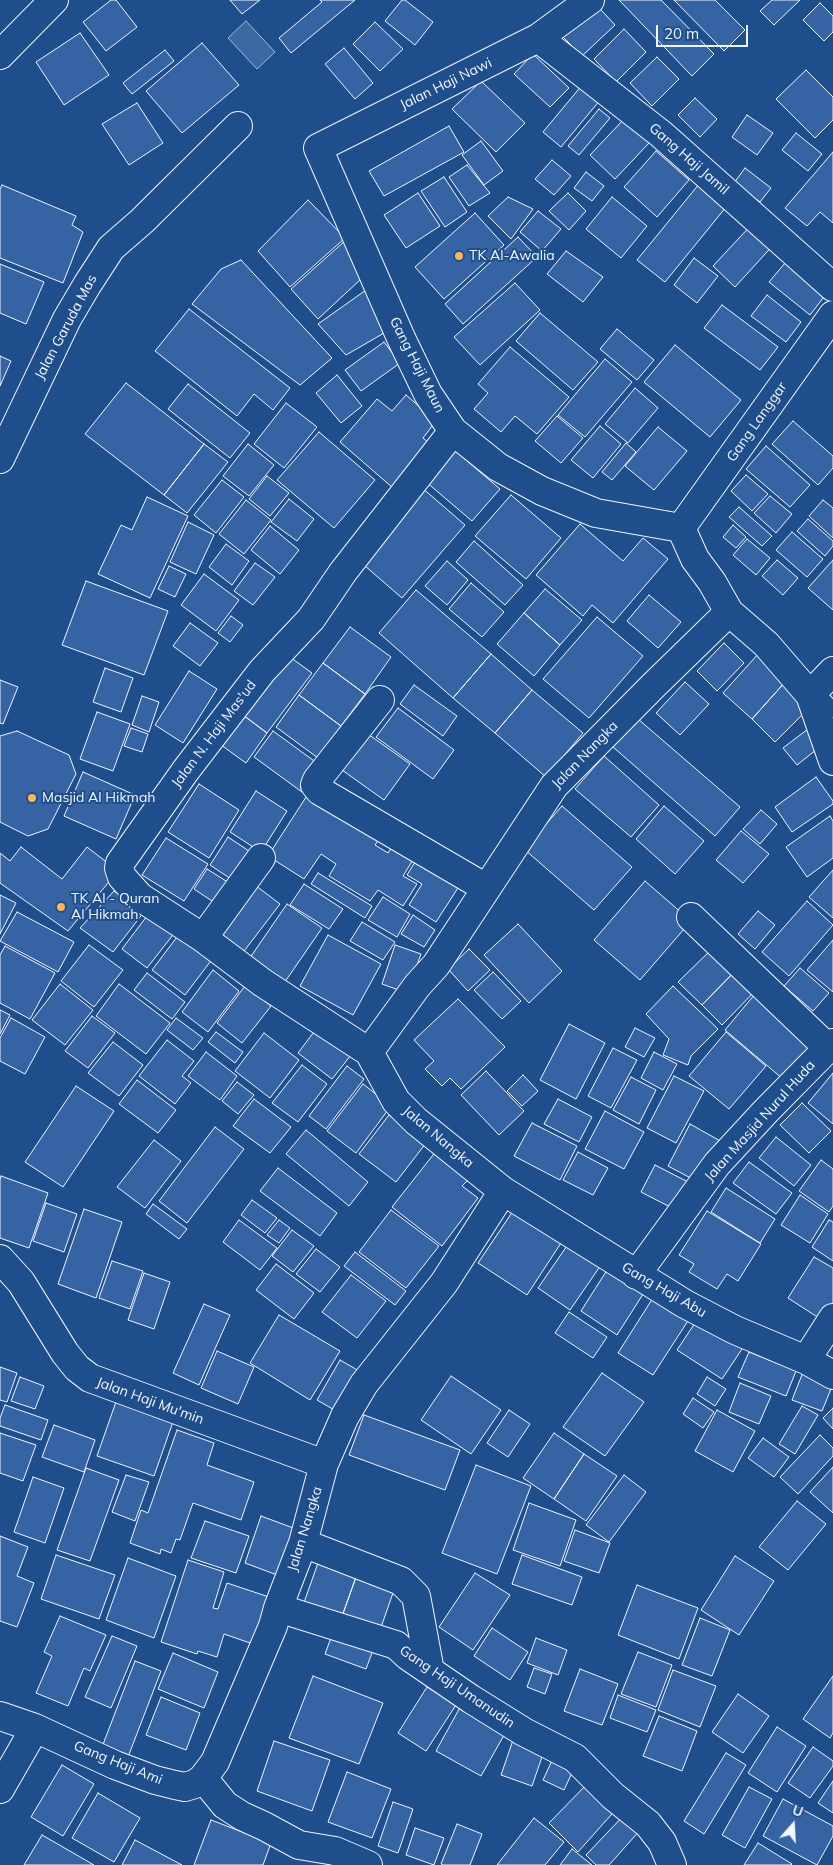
<!DOCTYPE html>
<html>
<head>
<meta charset="utf-8">
<style>
  body { margin:0 }
  #map { position:relative; width:833px; height:1865px; overflow:hidden; background:#1f4e8c; font-family:Mulish,sans-serif }
  canvas { display:block }
  .north { position:absolute; left:768px; top:1800px; width:50px; height:50px; -webkit-text-stroke:4px #1f4e8c; paint-order:stroke; rotate:19deg; font-size:14px; font-weight:700; line-height:20px; text-align:center; color:#f2f6ff }
  .north::after { content:''; display:block; margin:auto; width:18px; height:22px; background:#f2f6ff; clip-path:polygon(50% 0,100% 100%,50% 72%,0 100%) }
  .scale { position:absolute; left:656px; top:25px; width:92px; height:22px; box-sizing:border-box; border:2px solid #f2f6ff; border-top:0; padding-left:6px; font-size:15px; line-height:18px; white-space:nowrap; color:#f2f6ff; -webkit-text-stroke:4px #1f4e8c; paint-order:stroke }
</style>
</head>
<body>
<div id="map">
<canvas width="833" height="1865"></canvas>
<div class="north">U</div>
<div class="scale">20 m</div>
</div>
<script>
const context = document.querySelector('canvas').getContext('2d');
context.lineJoin = 'round';
function fillPath(path, color) {
  context.fillStyle = color;
  context.fill(path, 'evenodd');
}
function shape(rows) {
  const path = new Path2D();
  for (const r of rows) {
    path.moveTo(r[0], r[1]);
    for (let i = 2; i < r.length; i += 2) path.lineTo(r[i], r[i + 1]);
  }
  return path;
}
function strokePath(path, color, width, dash) {
  context.strokeStyle = color;
  context.lineWidth = width;
  context.lineCap = dash ? 'butt' : 'round';
  context.setLineDash(dash || []);
  context.stroke(path);
}
function label(font, color, halo, rows, align = 'center') {
  context.font = font + ' Mulish,sans-serif';
  context.lineWidth = 4;
  context.setLineDash([]);
  context.textBaseline = 'middle';
  context.strokeStyle = halo;
  context.fillStyle = color;
  for (const [text, x, y, turn = 0] of rows) {
    context.save();
    context.translate(x, y);
    context.rotate((+turn || 0) * Math.PI / 180);
    context.textAlign = isNaN(turn) ? turn : align;
    if (halo) context.strokeText(text, 0, 0);
    context.fillText(text, 0, 0);
    context.restore();
  }
}
const water = shape([
  [246,21,275,52,257,69,228,38,246,21]
]);
fillPath(water, '#3b69a3');
strokePath(water, '#a8bbd7', 1);
const building = shape([
  [111,0,116,0,137,27,106,51,83,22,111,0],
  [230,0,260,0,242,14,230,0],
  [320,0,355,0,291,53,279,38,322,2,320,0],
  [402,0,405,0,433,22,415,45,385,21,402,0],
  [592,0,615,25,582,56,558,32,592,0],
  [619,0,661,0,714,54,692,76,619,0],
  [674,0,715,0,745,30,724,51,674,0],
  [772,0,800,0,774,25,760,11,772,0],
  [820,3,833,16,833,32,824,41,803,20,820,3],
  [375,22,403,49,380,71,353,44,375,22],
  [624,29,646,52,616,82,594,59,624,29],
  [80,33,109,75,64,105,36,62,80,33],
  [202,43,239,85,182,133,146,91,202,43],
  [344,48,373,83,355,99,325,64,344,48],
  [165,50,174,61,132,94,123,83,165,50],
  [533,54,569,88,550,107,514,74,533,54],
  [657,57,679,79,652,106,630,83,657,57],
  [806,70,833,97,833,120,815,138,776,99,806,70],
  [481,81,525,123,496,152,452,109,481,81],
  [583,84,601,99,561,147,543,132,583,84],
  [695,98,717,119,700,137,678,115,695,98],
  [137,103,163,143,129,165,102,124,137,103],
  [599,109,610,118,579,155,568,146,599,109],
  [747,115,773,133,757,155,732,137,747,115],
  [625,118,650,142,615,179,590,155,625,118],
  [449,126,464,152,384,196,369,171,449,126],
  [796,133,822,154,808,171,782,150,796,133],
  [481,141,503,171,484,185,462,155,481,141],
  [656,151,689,180,657,217,624,187,656,151],
  [833,152,833,223,820,212,807,226,785,208,833,152],
  [552,160,571,176,554,195,535,179,552,160],
  [467,165,490,193,469,206,449,177,467,165],
  [745,168,771,188,760,202,734,183,745,168],
  [586,172,604,186,592,201,574,188,586,172],
  [444,177,467,212,445,227,421,191,444,177],
  [704,178,731,201,665,282,637,260,704,178],
  [2,185,76,216,72,225,83,232,63,283,0,258,0,189,2,185],
  [418,193,440,226,406,248,384,215,418,193],
  [568,193,586,211,569,230,549,211,568,193],
  [508,197,533,209,511,239,488,216,508,197],
  [612,197,647,226,621,258,586,229,612,197],
  [308,200,345,238,290,287,258,251,308,200],
  [538,211,561,229,542,251,520,232,538,211],
  [475,213,504,245,444,299,415,267,475,213],
  [755,221,777,241,735,287,713,266,755,221],
  [518,237,537,257,463,324,445,304,518,237],
  [346,240,361,279,318,319,291,289,346,240],
  [566,251,603,277,583,302,547,274,566,251],
  [791,256,830,289,810,315,769,282,791,256],
  [694,258,718,276,697,303,674,285,694,258],
  [241,260,332,358,300,385,192,304,221,269,241,260],
  [0,264,44,282,26,324,0,313,0,264],
  [515,283,540,310,480,365,454,337,515,283],
  [366,290,391,329,346,355,318,324,366,290],
  [767,295,801,322,786,342,751,316,767,295],
  [722,305,778,347,760,370,704,328,722,305],
  [189,309,290,388,273,410,254,394,237,416,155,351,189,309],
  [540,313,598,362,573,390,516,341,540,313],
  [617,329,654,360,637,380,600,349,617,329],
  [384,342,400,363,361,391,345,370,384,342],
  [675,345,741,400,710,437,644,382,675,345],
  [510,347,569,397,537,434,515,416,501,432,474,409,488,393,478,384,510,347],
  [0,356,11,361,0,386,0,356],
  [605,359,632,382,585,437,558,415,605,359],
  [337,375,362,406,341,423,316,393,337,375],
  [126,383,204,444,164,495,85,434,126,383],
  [188,384,250,433,230,458,168,409,188,384],
  [635,388,658,408,628,443,605,424,635,388],
  [406,395,436,421,423,438,430,444,393,488,340,442,377,399,392,411,406,395],
  [286,403,317,427,284,468,254,444,286,403],
  [557,416,583,438,561,463,535,441,557,416],
  [793,421,833,456,833,468,818,485,772,444,793,421],
  [600,426,621,444,593,478,571,460,600,426],
  [658,427,687,451,654,490,625,466,658,427],
  [319,432,375,480,334,528,277,480,319,432],
  [626,443,636,452,612,480,602,472,626,443],
  [204,444,228,462,187,513,164,495,204,444],
  [248,444,274,465,249,496,223,476,248,444],
  [766,446,810,485,790,507,746,469,766,446],
  [453,449,500,489,472,521,425,481,453,449],
  [746,475,768,494,752,511,731,491,746,475],
  [267,476,289,493,270,516,249,499,267,476],
  [222,480,244,497,216,533,194,515,222,480],
  [420,486,465,525,402,598,357,559,420,486],
  [511,495,561,538,526,579,475,536,511,495],
  [770,496,792,514,776,533,754,513,770,496],
  [147,497,188,516,150,598,98,574,121,525,132,530,147,497],
  [289,499,314,519,297,541,271,522,289,499],
  [246,500,271,520,244,554,219,534,246,500],
  [823,500,833,508,833,538,809,516,823,500],
  [739,507,772,536,762,546,729,517,739,507],
  [808,519,833,541,833,546,825,556,797,531,808,519],
  [188,522,214,535,196,574,170,562,188,522],
  [580,524,623,561,643,538,668,559,613,623,592,605,583,616,536,575,580,524],
  [733,525,746,537,736,548,723,537,733,525],
  [270,526,299,550,280,574,251,550,270,526],
  [792,532,823,559,807,577,776,550,792,532],
  [747,539,770,558,756,575,733,555,747,539],
  [474,541,523,585,505,605,456,562,474,541],
  [226,544,249,561,232,585,209,567,226,544],
  [777,560,798,578,783,595,762,576,777,560],
  [833,560,833,610,808,588,833,560],
  [447,561,468,580,447,605,425,586,447,561],
  [255,563,275,577,253,605,234,591,255,563],
  [169,566,186,574,175,597,158,589,169,566],
  [204,574,239,600,216,631,181,605,204,574],
  [86,581,168,611,144,675,62,645,86,581],
  [471,583,504,612,482,637,449,609,471,583],
  [545,589,582,620,560,645,524,613,545,589],
  [416,590,491,654,453,698,379,633,416,590],
  [649,595,681,622,658,648,627,621,649,595],
  [524,613,560,645,534,676,497,644,524,613],
  [231,616,243,625,230,642,218,633,231,616],
  [597,617,643,656,589,718,543,679,597,617],
  [190,623,218,643,200,666,173,646,190,623],
  [350,627,391,657,365,694,323,663,350,627],
  [724,643,744,663,717,691,697,671,724,643],
  [283,652,312,673,267,733,239,712,283,652],
  [759,653,786,681,752,719,723,693,759,653],
  [491,654,532,690,495,733,453,698,491,654],
  [323,663,365,694,341,726,299,695,323,663],
  [105,668,133,678,121,712,93,702,105,668],
  [189,671,217,689,183,743,155,725,189,671],
  [0,680,18,687,3,724,0,723,0,680],
  [786,681,810,707,775,742,752,719,786,681],
  [685,682,709,704,680,735,656,713,685,682],
  [414,685,457,716,443,736,400,704,414,685],
  [532,690,583,733,546,777,495,733,532,690],
  [299,695,341,726,318,758,276,727,299,695],
  [142,696,159,702,149,732,132,725,142,696],
  [398,708,454,750,433,779,376,737,398,708],
  [97,712,130,724,113,771,80,759,97,712],
  [239,712,267,733,246,763,217,742,239,712],
  [638,719,740,807,715,836,613,747,638,719],
  [131,728,148,734,142,752,124,746,131,728],
  [361,729,410,764,384,800,335,765,361,729],
  [808,729,821,746,797,765,783,748,808,729],
  [17,731,69,755,76,774,48,829,28,836,0,822,0,736,17,731],
  [273,731,321,766,302,792,254,757,273,731],
  [604,756,659,805,631,837,575,789,604,756],
  [83,772,135,795,116,839,64,816,83,772],
  [816,777,833,801,833,804,792,832,775,807,816,777],
  [199,784,239,810,209,858,168,832,199,784],
  [256,791,287,811,261,852,230,832,256,791],
  [310,791,381,836,375,845,388,853,395,842,416,855,403,876,417,884,403,906,378,890,370,901,329,876,336,864,321,854,304,879,268,856,310,791],
  [562,806,632,867,594,910,524,849,562,806],
  [664,806,704,841,675,874,636,839,664,806],
  [761,810,777,824,760,844,743,829,761,810],
  [830,816,833,821,833,858,807,877,786,847,830,816],
  [741,831,769,854,743,883,716,860,741,831],
  [228,837,255,855,237,883,210,865,228,837],
  [166,838,208,864,184,901,142,875,166,838],
  [21,847,62,879,87,847,118,871,68,931,0,883,0,853,10,861,21,847],
  [420,854,463,880,436,922,409,905,422,884,407,875,420,854],
  [207,869,234,886,221,907,194,889,207,869],
  [833,870,833,918,809,897,833,870],
  [318,873,372,906,365,918,311,884,318,873],
  [645,881,691,921,640,980,594,940,645,881],
  [251,882,280,904,238,959,208,937,251,882],
  [304,884,343,909,329,929,290,905,304,884],
  [114,891,144,912,113,952,80,928,114,891],
  [0,895,16,903,0,934,0,895],
  [383,897,410,914,397,937,368,920,383,897],
  [807,901,833,925,789,976,762,952,807,901],
  [287,904,322,928,280,989,245,965,287,904],
  [758,911,775,925,755,949,738,934,758,911],
  [17,912,74,942,58,972,0,941,17,912],
  [150,912,176,931,147,968,122,949,150,912],
  [413,915,435,930,424,947,401,934,413,915],
  [362,922,395,942,383,960,350,941,362,922],
  [518,924,562,971,529,1003,484,955,518,924],
  [180,933,213,958,185,995,152,970,180,933],
  [328,935,381,964,353,1015,300,986,328,935],
  [833,940,833,992,807,970,833,940],
  [89,945,123,970,94,1007,61,981,89,945],
  [395,945,421,954,407,993,382,984,395,945],
  [716,945,739,967,702,1005,678,982,716,945],
  [5,946,55,973,30,1019,0,1003,0,955,5,946],
  [469,949,490,970,468,991,448,969,469,949],
  [739,967,759,987,722,1025,702,1005,739,967],
  [800,968,829,993,813,1011,784,986,800,968],
  [213,970,239,991,208,1032,182,1012,213,970],
  [493,972,521,1001,502,1019,474,990,493,972],
  [147,973,185,1002,172,1019,134,990,147,973],
  [60,984,93,1010,65,1045,32,1020,60,984],
  [119,984,170,1023,146,1054,96,1016,119,984],
  [245,986,271,1006,242,1043,217,1023,245,986],
  [673,986,718,1029,691,1056,688,1065,663,1055,669,1039,646,1014,673,986],
  [755,994,813,1044,783,1079,725,1030,755,994],
  [458,999,505,1047,461,1089,450,1078,442,1086,425,1069,434,1061,414,1040,458,999],
  [0,1010,10,1015,0,1034,0,1010],
  [92,1016,115,1033,88,1068,65,1051,92,1016],
  [11,1018,45,1037,25,1074,0,1061,0,1038,11,1018],
  [176,1018,203,1038,193,1050,167,1030,176,1018],
  [320,1024,355,1050,332,1079,298,1053,320,1024],
  [569,1024,605,1043,576,1099,540,1080,569,1024],
  [635,1028,655,1038,644,1057,625,1047,635,1028],
  [216,1032,243,1052,235,1063,208,1042,216,1032],
  [726,1032,766,1066,729,1109,689,1076,726,1032],
  [264,1033,299,1060,270,1098,235,1071,264,1033],
  [167,1040,194,1061,182,1076,191,1083,175,1104,139,1076,167,1040],
  [113,1042,143,1065,119,1096,88,1073,113,1042],
  [613,1048,637,1060,611,1108,588,1096,613,1048],
  [206,1052,237,1076,220,1100,188,1076,206,1052],
  [654,1052,677,1064,663,1090,641,1078,654,1052],
  [302,1065,327,1084,298,1122,272,1103,302,1065],
  [347,1066,364,1079,326,1129,309,1116,347,1066],
  [486,1071,524,1111,499,1135,461,1095,486,1071],
  [833,1073,833,1124,808,1103,833,1073],
  [523,1075,538,1091,522,1106,507,1091,523,1075],
  [674,1076,704,1091,676,1143,647,1128,674,1076],
  [631,1077,656,1090,639,1124,613,1110,631,1077],
  [137,1080,176,1110,158,1133,119,1104,137,1080],
  [237,1082,254,1095,238,1114,222,1101,237,1082],
  [363,1084,391,1106,356,1153,327,1131,363,1084],
  [76,1086,114,1111,63,1187,25,1162,76,1086],
  [254,1099,291,1127,270,1153,233,1126,254,1099],
  [558,1099,592,1117,579,1142,544,1124,558,1099],
  [802,1103,831,1131,809,1153,780,1125,802,1103],
  [605,1111,644,1132,624,1169,585,1149,605,1111],
  [389,1115,426,1143,396,1182,359,1154,389,1115],
  [532,1123,577,1146,560,1180,514,1156,532,1123],
  [690,1124,722,1142,700,1183,668,1166,690,1124],
  [215,1127,244,1149,187,1223,159,1201,215,1127],
  [306,1130,368,1182,349,1206,286,1154,306,1130],
  [776,1137,811,1165,794,1186,759,1158,776,1137],
  [154,1140,181,1161,145,1208,117,1187,154,1140],
  [437,1150,472,1176,462,1186,478,1198,442,1246,392,1207,437,1150],
  [578,1152,608,1168,593,1195,563,1180,578,1152],
  [821,1160,833,1169,833,1206,829,1212,799,1191,821,1160],
  [749,1162,792,1193,776,1214,733,1183,749,1162],
  [655,1165,688,1182,674,1209,641,1192,655,1165],
  [278,1168,337,1213,320,1236,260,1191,278,1168],
  [1,1176,48,1193,29,1248,0,1238,0,1180,1,1176],
  [726,1188,775,1219,760,1243,711,1212,726,1188],
  [800,1195,828,1214,810,1243,781,1225,800,1195],
  [252,1200,277,1218,265,1233,241,1215,252,1200],
  [46,1203,77,1214,64,1252,33,1241,46,1203],
  [153,1204,187,1229,179,1239,146,1214,153,1204],
  [84,1209,122,1222,96,1298,58,1284,84,1209],
  [391,1210,439,1246,406,1288,359,1252,391,1210],
  [513,1211,561,1243,527,1295,478,1263,513,1211],
  [707,1211,761,1244,738,1281,727,1274,717,1289,689,1272,694,1264,679,1255,707,1211],
  [239,1220,277,1248,260,1270,223,1242,239,1220],
  [279,1220,290,1228,279,1243,267,1235,279,1220],
  [829,1220,833,1222,833,1261,812,1247,829,1220],
  [292,1230,314,1246,293,1272,272,1256,292,1230],
  [571,1240,603,1262,570,1310,538,1288,571,1240],
  [316,1249,340,1267,320,1292,296,1274,316,1249],
  [355,1252,406,1291,395,1305,344,1266,355,1252],
  [814,1257,833,1268,833,1303,822,1320,788,1298,814,1257],
  [112,1261,143,1271,130,1309,99,1298,112,1261],
  [276,1264,314,1293,294,1319,256,1290,276,1264],
  [609,1267,645,1291,617,1335,581,1311,609,1267],
  [144,1273,170,1282,154,1329,128,1320,144,1273],
  [351,1275,386,1301,357,1338,322,1312,351,1275],
  [658,1290,693,1313,653,1375,618,1353,658,1290],
  [204,1304,230,1315,199,1385,173,1373,204,1304],
  [569,1312,607,1337,593,1358,555,1333,569,1312],
  [279,1315,340,1351,310,1400,250,1363,279,1315],
  [699,1317,744,1346,722,1379,677,1350,699,1317],
  [217,1351,254,1367,238,1404,201,1388,217,1351],
  [749,1352,796,1371,786,1396,738,1377,749,1352],
  [340,1360,366,1375,343,1415,317,1400,340,1360],
  [0,1367,17,1373,7,1402,0,1400,0,1367],
  [805,1367,833,1384,822,1411,792,1400,805,1367],
  [602,1373,644,1402,605,1456,563,1427,602,1373],
  [451,1376,501,1410,471,1454,421,1420,451,1376],
  [20,1377,44,1386,35,1409,11,1401,20,1377],
  [707,1377,726,1389,715,1406,697,1394,707,1377],
  [740,1383,771,1396,759,1424,729,1412,740,1383],
  [118,1396,175,1416,154,1476,97,1456,118,1396],
  [693,1398,714,1412,703,1428,683,1414,693,1398],
  [5,1405,48,1420,41,1440,0,1426,0,1418,5,1405],
  [802,1406,818,1415,795,1454,779,1444,802,1406],
  [833,1408,833,1429,823,1418,833,1408],
  [509,1410,530,1424,508,1457,487,1443,509,1410],
  [717,1410,755,1431,733,1472,695,1451,717,1410],
  [364,1415,460,1450,445,1490,349,1455,364,1415],
  [54,1425,95,1440,84,1472,42,1457,54,1425],
  [177,1430,214,1443,207,1465,254,1482,241,1520,193,1503,180,1540,176,1539,171,1553,161,1549,160,1554,130,1543,141,1510,148,1513,177,1430],
  [0,1433,36,1445,23,1481,0,1473,0,1433],
  [554,1433,584,1454,554,1499,523,1478,554,1433],
  [820,1435,833,1448,833,1456,798,1494,780,1477,820,1435],
  [763,1438,789,1457,774,1477,748,1458,763,1438],
  [584,1454,617,1476,586,1521,554,1499,584,1454],
  [476,1465,531,1486,497,1574,442,1553,476,1465],
  [833,1467,833,1513,810,1492,833,1467],
  [86,1468,119,1480,90,1561,57,1550,86,1468],
  [126,1475,149,1482,135,1521,112,1512,126,1475],
  [624,1475,646,1492,609,1542,586,1525,624,1475],
  [33,1477,64,1488,45,1543,14,1532,33,1477],
  [797,1501,826,1524,788,1570,759,1547,797,1501],
  [529,1503,576,1520,560,1566,513,1550,529,1503],
  [261,1516,304,1532,288,1579,245,1563,261,1516],
  [205,1521,249,1536,236,1573,191,1558,205,1521],
  [575,1530,610,1543,599,1573,564,1561,575,1530],
  [0,1536,28,1547,17,1576,34,1583,17,1627,0,1621,0,1536],
  [56,1555,115,1575,99,1619,41,1599,56,1555],
  [522,1555,582,1577,572,1605,512,1584,522,1555],
  [735,1556,774,1581,739,1635,701,1610,735,1556],
  [128,1558,176,1576,154,1638,106,1620,128,1558],
  [188,1560,224,1572,213,1608,218,1609,227,1583,272,1598,256,1645,224,1634,217,1657,198,1651,197,1654,161,1642,188,1560],
  [318,1563,356,1577,340,1622,302,1608,318,1563],
  [475,1573,510,1595,473,1650,439,1627,475,1573],
  [356,1577,394,1590,378,1636,340,1622,356,1577],
  [637,1585,698,1608,679,1659,618,1635,637,1585],
  [60,1616,106,1635,90,1671,84,1668,68,1706,36,1693,52,1656,44,1652,60,1616],
  [700,1618,730,1630,712,1676,682,1665,700,1618],
  [335,1627,376,1642,366,1669,325,1654,335,1627],
  [492,1628,528,1652,510,1680,474,1656,492,1628],
  [112,1636,137,1646,111,1708,85,1697,112,1636],
  [536,1638,567,1650,558,1675,527,1663,536,1638],
  [638,1652,672,1665,656,1707,621,1694,638,1652],
  [173,1653,218,1672,204,1708,158,1689,173,1653],
  [135,1661,161,1671,128,1757,102,1747,135,1661],
  [534,1668,552,1674,545,1694,527,1687,534,1668],
  [580,1669,618,1684,602,1725,564,1711,580,1669],
  [673,1670,716,1686,700,1727,658,1710,673,1670],
  [313,1676,383,1703,359,1764,289,1738,313,1676],
  [833,1676,833,1733,830,1738,803,1719,833,1676],
  [427,1687,456,1705,426,1751,398,1733,427,1687],
  [738,1694,769,1716,743,1753,712,1732,738,1694],
  [618,1695,656,1710,647,1732,610,1718,618,1695],
  [161,1697,200,1713,186,1750,146,1735,161,1697],
  [463,1702,508,1728,481,1776,436,1751,463,1702],
  [659,1716,697,1731,682,1771,643,1756,659,1716],
  [777,1727,806,1746,777,1792,748,1773,777,1727],
  [513,1740,544,1751,532,1786,501,1775,513,1740],
  [274,1741,330,1760,312,1811,257,1791,274,1741],
  [813,1747,833,1761,833,1766,810,1798,788,1783,813,1747],
  [556,1752,577,1762,564,1790,543,1780,556,1752],
  [726,1753,746,1765,704,1834,684,1821,726,1753],
  [62,1765,94,1784,63,1836,31,1817,62,1765],
  [347,1772,391,1789,372,1838,328,1822,347,1772],
  [592,1779,619,1806,578,1852,549,1823,592,1779],
  [833,1781,833,1813,818,1803,833,1781],
  [749,1787,772,1799,745,1848,722,1835,749,1787],
  [98,1793,140,1818,114,1862,72,1838,98,1793],
  [783,1799,833,1826,833,1836,817,1865,763,1836,783,1799],
  [393,1802,413,1809,398,1853,378,1846,393,1802],
  [627,1812,642,1828,609,1865,596,1865,586,1855,627,1812],
  [534,1818,564,1842,545,1865,497,1865,534,1818],
  [211,1820,271,1843,263,1865,194,1865,211,1820],
  [457,1824,482,1834,470,1865,443,1865,441,1864,457,1824],
  [415,1828,444,1838,434,1865,406,1855,415,1828],
  [42,1835,94,1865,24,1865,42,1835],
  [135,1840,182,1865,122,1865,135,1840],
  [758,1843,792,1864,791,1865,744,1865,758,1843],
  [572,1849,592,1865,560,1865,572,1849]
]);
fillPath(building, '#3563a3');
strokePath(building, '#f2f6ff', 1);
const minor = shape([
  [590,0,538,38,318,148,401,338,428,394,453,431,498,467,542,491,596,513,681,528],
  [538,38,661,134,833,287],
  [0,55,54,0],
  [0,459,67,319,87,285,111,248,142,221,238,126],
  [681,528,833,315],
  [729,612,766,644,810,695,833,761],
  [380,700,317,780,315,785,320,791,486,888],
  [822,708,810,695,833,671],
  [691,917,828,1048],
  [203,938,261,858],
  [369,1052,263,983,203,938,140,897,122,877,119,868,120,863,186,770,262,671,311,619,343,572,453,431],
  [369,1052,417,986,436,965,554,786,653,686,729,612,712,582,695,559,681,528],
  [503,1191,685,1304,735,1330,806,1360,833,1375],
  [0,1259,21,1282,65,1353,77,1368,90,1378,324,1464],
  [636,1275,717,1164,766,1111,833,1043],
  [806,1360,833,1318],
  [303,1543,401,1581,416,1596,430,1671],
  [278,1608,396,1645,408,1656,471,1699,524,1732,575,1758,613,1796,648,1824,662,1842,672,1865],
  [0,1716,35,1728,115,1765,155,1780,175,1785,185,1787,195,1784,203,1778,215,1762,273,1626,278,1608,303,1543,324,1464,345,1416,364,1384,444,1283,503,1191,416,1121,396,1101,369,1052],
  [203,1778,225,1805,242,1816,264,1826,299,1845,335,1851,368,1865],
  [0,1789,35,1728]
]);
strokePath(minor, '#f2f6ff', 30);
strokePath(minor, '#1f4e8c', 28);
for (const [x, y, r, color] of [
  [459,256,5,"#ffb74d"],
  [32,798,5,"#ffb74d"],
  [61,907,5,"#ffb74d"]
]) {
  const dot = new Path2D();
  dot.arc(x, y, r, 0, 2 * Math.PI);
  context.fillStyle = color;
  context.fill(dot);
  strokePath(dot, '#1f4e8c', 2);
}
label('14px', '#f2f6ff', '#1f4e8c', [
  ["Jalan Haji Nawi",446,84,-26],
  ["Gang Haji Jamil",689,159,41],
  ["Jalan Garuda Mas",66,327,-62],
  ["Gang Haji Maun",417,365,63],
  ["Gang Langgar",757,422,-55],
  ["Jalan N. Haji Mas'ud",214,734,-53],
  ["Jalan Nangka",585,755,-46],
  ["Jalan Masjid Nurul Huda",760,1121,-48],
  ["Jalan Nangka",438,1137,40],
  ["Gang Haji Abu",664,1290,30],
  ["Jalan Haji Mu'min",150,1401,20],
  ["Jalan Nangka",305,1529,-73],
  ["Gang Haji Umanudin",457,1687,34],
  ["Gang Haji Ami",118,1763,22]
]);
label('14px', '#f2f6ff', '#1f4e8c', [
  ["TK Al-Awalia",469,256],
  ["Masjid Al Hikmah",42,798],
  ["TK Al - Quran",71,899],
  ["Al Hikmah",71,915]
], 'left');
</script>
</body>
</html>
